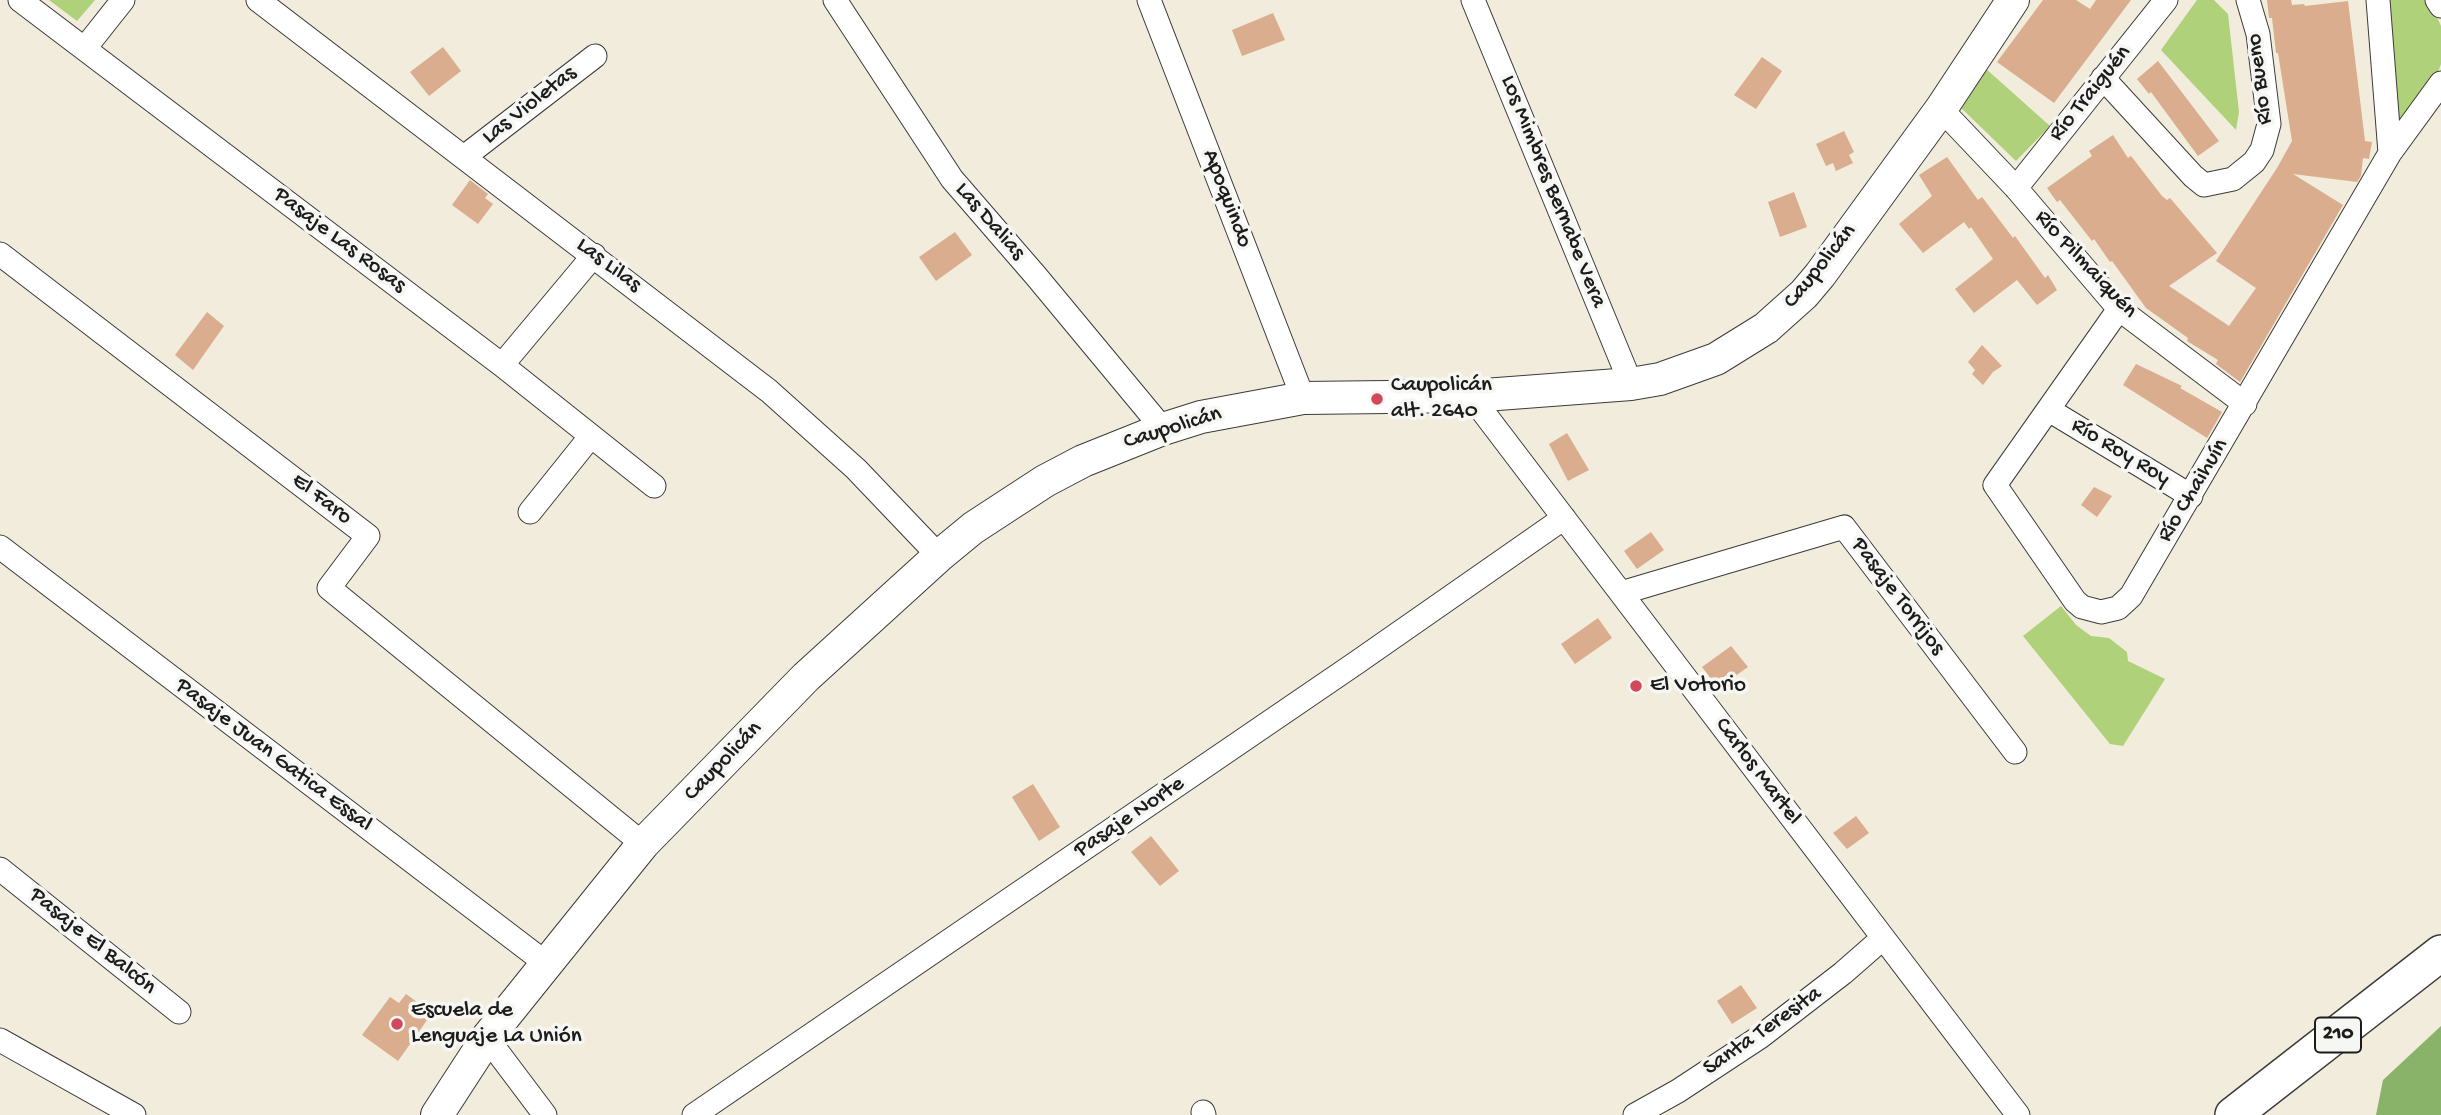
<!DOCTYPE html>
<html>
<head>
<meta charset="utf-8">
<style>
  body { margin:0 }
  canvas { display:block; background:#f1ecdb }
</style>
</head>
<body>
<canvas width="2441" height="1115"></canvas>
<script>
const context = document.querySelector('canvas').getContext('2d');
context.lineJoin = 'round';
function fillPath(path, color) {
  context.fillStyle = color;
  context.fill(path, 'evenodd');
}
function shape(rows) {
  const path = new Path2D();
  for (const r of rows) {
    path.moveTo(r[0], r[1]);
    for (let i = 2; i < r.length; i += 2) path.lineTo(r[i], r[i + 1]);
  }
  return path;
}
function strokePath(path, color, width, dash) {
  context.strokeStyle = color;
  context.lineWidth = width;
  context.lineCap = dash ? 'butt' : 'round';
  context.setLineDash(dash || []);
  context.stroke(path);
}
function label(font, color, halo, rows, align = 'center') {
  context.font = font + ' "Gochi Hand",sans-serif';
  context.lineWidth = 7;
  context.setLineDash([]);
  context.textBaseline = 'middle';
  context.strokeStyle = halo;
  context.fillStyle = color;
  for (const [text, x, y, turn = 0] of rows) {
    context.save();
    context.translate(x, y);
    context.rotate((+turn || 0) * Math.PI / 180);
    context.textAlign = isNaN(turn) ? turn : align;
    if (halo) context.strokeText(text, 0, 0);
    context.fillText(text, 0, 0);
    context.restore();
  }
}
fillPath(shape([
  [49,0,95,0,77,21],
  [2197,0,2214,0,2228,14,2239,112,2236,130,2161,50],
  [2384,0,2429,0,2441,26,2441,64,2435,80,2394,137],
  [1985,68,2050,126,2016,161,1957,104],
  [2061,606,2076,625,2091,636,2109,638,2127,652,2128,661,2165,679,2123,746,2110,744,2023,636]
]), '#aed17a');
fillPath(shape([
  [2441,1026,2441,1115,2376,1115,2383,1080]
]), '#8ab36a');
fillPath(shape([
  [2043,0,2076,0,2090,9,2096,0,2131,0,2054,103,1997,62],
  [2267,0,2291,0,2292,5,2304,4,2305,6,2348,1,2365,141,2372,142,2369,159,2363,158,2361,176,2357,182,2293,174,2343,205,2240,382,2216,364,2218,360,2187,341,2188,338,2146,308,2112,261,2110,262,2094,239,2092,241,2060,200,2057,202,2047,188,2092,156,2089,151,2113,135,2128,158,2131,156,2162,196,2167,200,2170,198,2217,253,2169,286,2229,326,2256,288,2216,261,2277,168,2292,141,2278,53,2276,53,2272,18,2269,18],
  [1273,13,1285,40,1242,56,1232,30],
  [443,47,461,71,429,96,410,72],
  [1762,57,1782,71,1756,109,1734,95],
  [2158,61,2219,141,2198,156,2151,92,2149,94,2137,79],
  [1844,131,1854,152,1849,155,1853,163,1836,171,1833,163,1826,166,1816,144],
  [1947,157,1978,200,1982,197,2013,238,2015,236,2045,278,2048,275,2057,290,2037,305,2017,280,1974,313,1955,289,1993,259,1971,227,1969,229,1964,222,1923,253,1899,224,1932,196,1919,175],
  [470,180,488,194,485,198,493,204,478,224,452,205],
  [1794,192,1807,227,1780,237,1768,202],
  [955,232,972,255,936,281,919,257],
  [207,312,224,326,193,370,175,355],
  [1982,345,2002,366,1993,372,1983,385,1972,374,1975,370,1968,362],
  [2136,364,2182,386,2180,388,2222,412,2207,438,2123,385],
  [1567,433,1589,470,1568,481,1549,444],
  [2094,487,2112,496,2097,517,2081,505],
  [1651,532,1664,550,1637,569,1624,551],
  [1598,618,1612,638,1575,664,1561,644],
  [1731,646,1748,667,1718,688,1702,667],
  [1033,784,1060,827,1039,841,1012,797],
  [1856,816,1869,833,1847,849,1833,833],
  [1151,836,1179,871,1160,886,1131,852],
  [1741,985,1757,1008,1732,1024,1717,1001],
  [406,994,432,1013,398,1061,362,1035,390,997,399,1003]
]), '#d9ad8d');
const street = shape([
  [20,0,502,365,654,486],
  [258,0,769,391,856,469,939,556],
  [835,0,952,179,1036,276,1163,429],
  [1149,0,1303,398],
  [1473,0,1631,384],
  [2378,0,2390,153],
  [2437,0,2441,6],
  [85,48,123,0],
  [2103,78,2193,176,2204,185,2233,179,2254,162,2262,150,2269,124,2258,34,2248,0],
  [1941,109,2016,188,2119,309,2245,404],
  [464,157,595,56],
  [2016,188,2166,0],
  [0,254,368,536,329,588,643,844],
  [2119,309,1995,485,2075,601,2082,607,2101,612,2118,608,2131,596,2390,153,2441,83],
  [502,365,594,255],
  [1471,396,2018,1115],
  [2049,410,2191,496],
  [530,512,591,436],
  [0,547,547,964],
  [1621,593,1844,527,2015,752],
  [0,869,179,1012],
  [487,1038,545,1115],
  [0,1040,134,1115],
  [1203,1112,1204,1115],
  [694,1115,1356,663,1564,518],
  [1635,1115,1678,1091,1760,1037,1843,973,1883,938]
]);
const secondary = shape([
  [437,1115,487,1038,643,844,806,677,939,556,973,528,1045,481,1083,461,1163,429,1201,417,1303,398,1471,396,1631,384,1660,379,1716,359,1766,328,1804,294,1820,275,1941,109,2013,0]
]);
const primary = shape([
  [2233,1115,2441,953]
]);
strokePath(street, '#3c3b39', 25);
strokePath(secondary, '#3c3b39', 34);
strokePath(primary, '#3c3b39', 38);
strokePath(street, '#fff', 23);
strokePath(secondary, '#fff', 32);
strokePath(primary, '#fff', 35);
for (const [x, y, r, color] of [
  [1377,399,7,"#d1495b"],
  [1636,686,7,"#d1495b"],
  [397,1024,7,"#d1495b"]
]) {
  const dot = new Path2D();
  dot.arc(x, y, r, 0, 2 * Math.PI);
  context.fillStyle = color;
  context.fill(dot);
  strokePath(dot, '#f6f6f2', 2.5);
}
for (const [x, y, w] of [
  [2338,1035,46]
]) {
  const box = new Path2D();
  box.roundRect(x - w / 2, y - 17.5, w, 35, 5);
  context.fillStyle = '#f6f6f2';
  context.fill(box);
  strokePath(box, '#1c1c1c', 2);
}
label('bold 21px', '#1c1c1c', null, [
  ["210",2338,1035]
]);
label('23px', '#1c1c1c', '#f6f6f2', [
  ["Río Bueno",2261,79,-97],
  ["Río Traiguén",2091,94,-51],
  ["Las Violetas",530,106,-38],
  ["Los Mimbres Bernabe Vera",1552,192,68],
  ["Apoquindo",1226,199,69],
  ["Las Dalias",989,222,49],
  ["Pasaje Las Rosas",339,241,37],
  ["Río Pilmaiquén",2085,265,47],
  ["Las Lilas",608,266,37],
  ["Caupolicán",1821,267,-51],
  ["Caupolicán",1173,429,-17],
  ["Río Roy Roy",2120,453,31],
  ["Río Chaihuín",2194,491,-59],
  ["El Faro",321,500,38],
  ["Pasaje Torrijos",1897,597,53],
  ["Pasaje Juan Gatica Essal",273,756,37],
  ["Caupolicán",724,762,-46],
  ["Carlos Martel",1757,772,53],
  ["Pasaje Norte",1130,818,-34],
  ["Pasaje El Balcón",92,942,39],
  ["Santa Teresita",1763,1032,-35]
]);
label('23px', '#1c1c1c', '#f6f6f2', [
  ["Caupolicán",1391,386],
  ["alt. 2640",1391,412],
  ["El Votorio",1650,686],
  ["Escuela de",411,1011],
  ["Lenguaje La Unión",411,1037]
], 'left');
</script>
</body>
</html>
